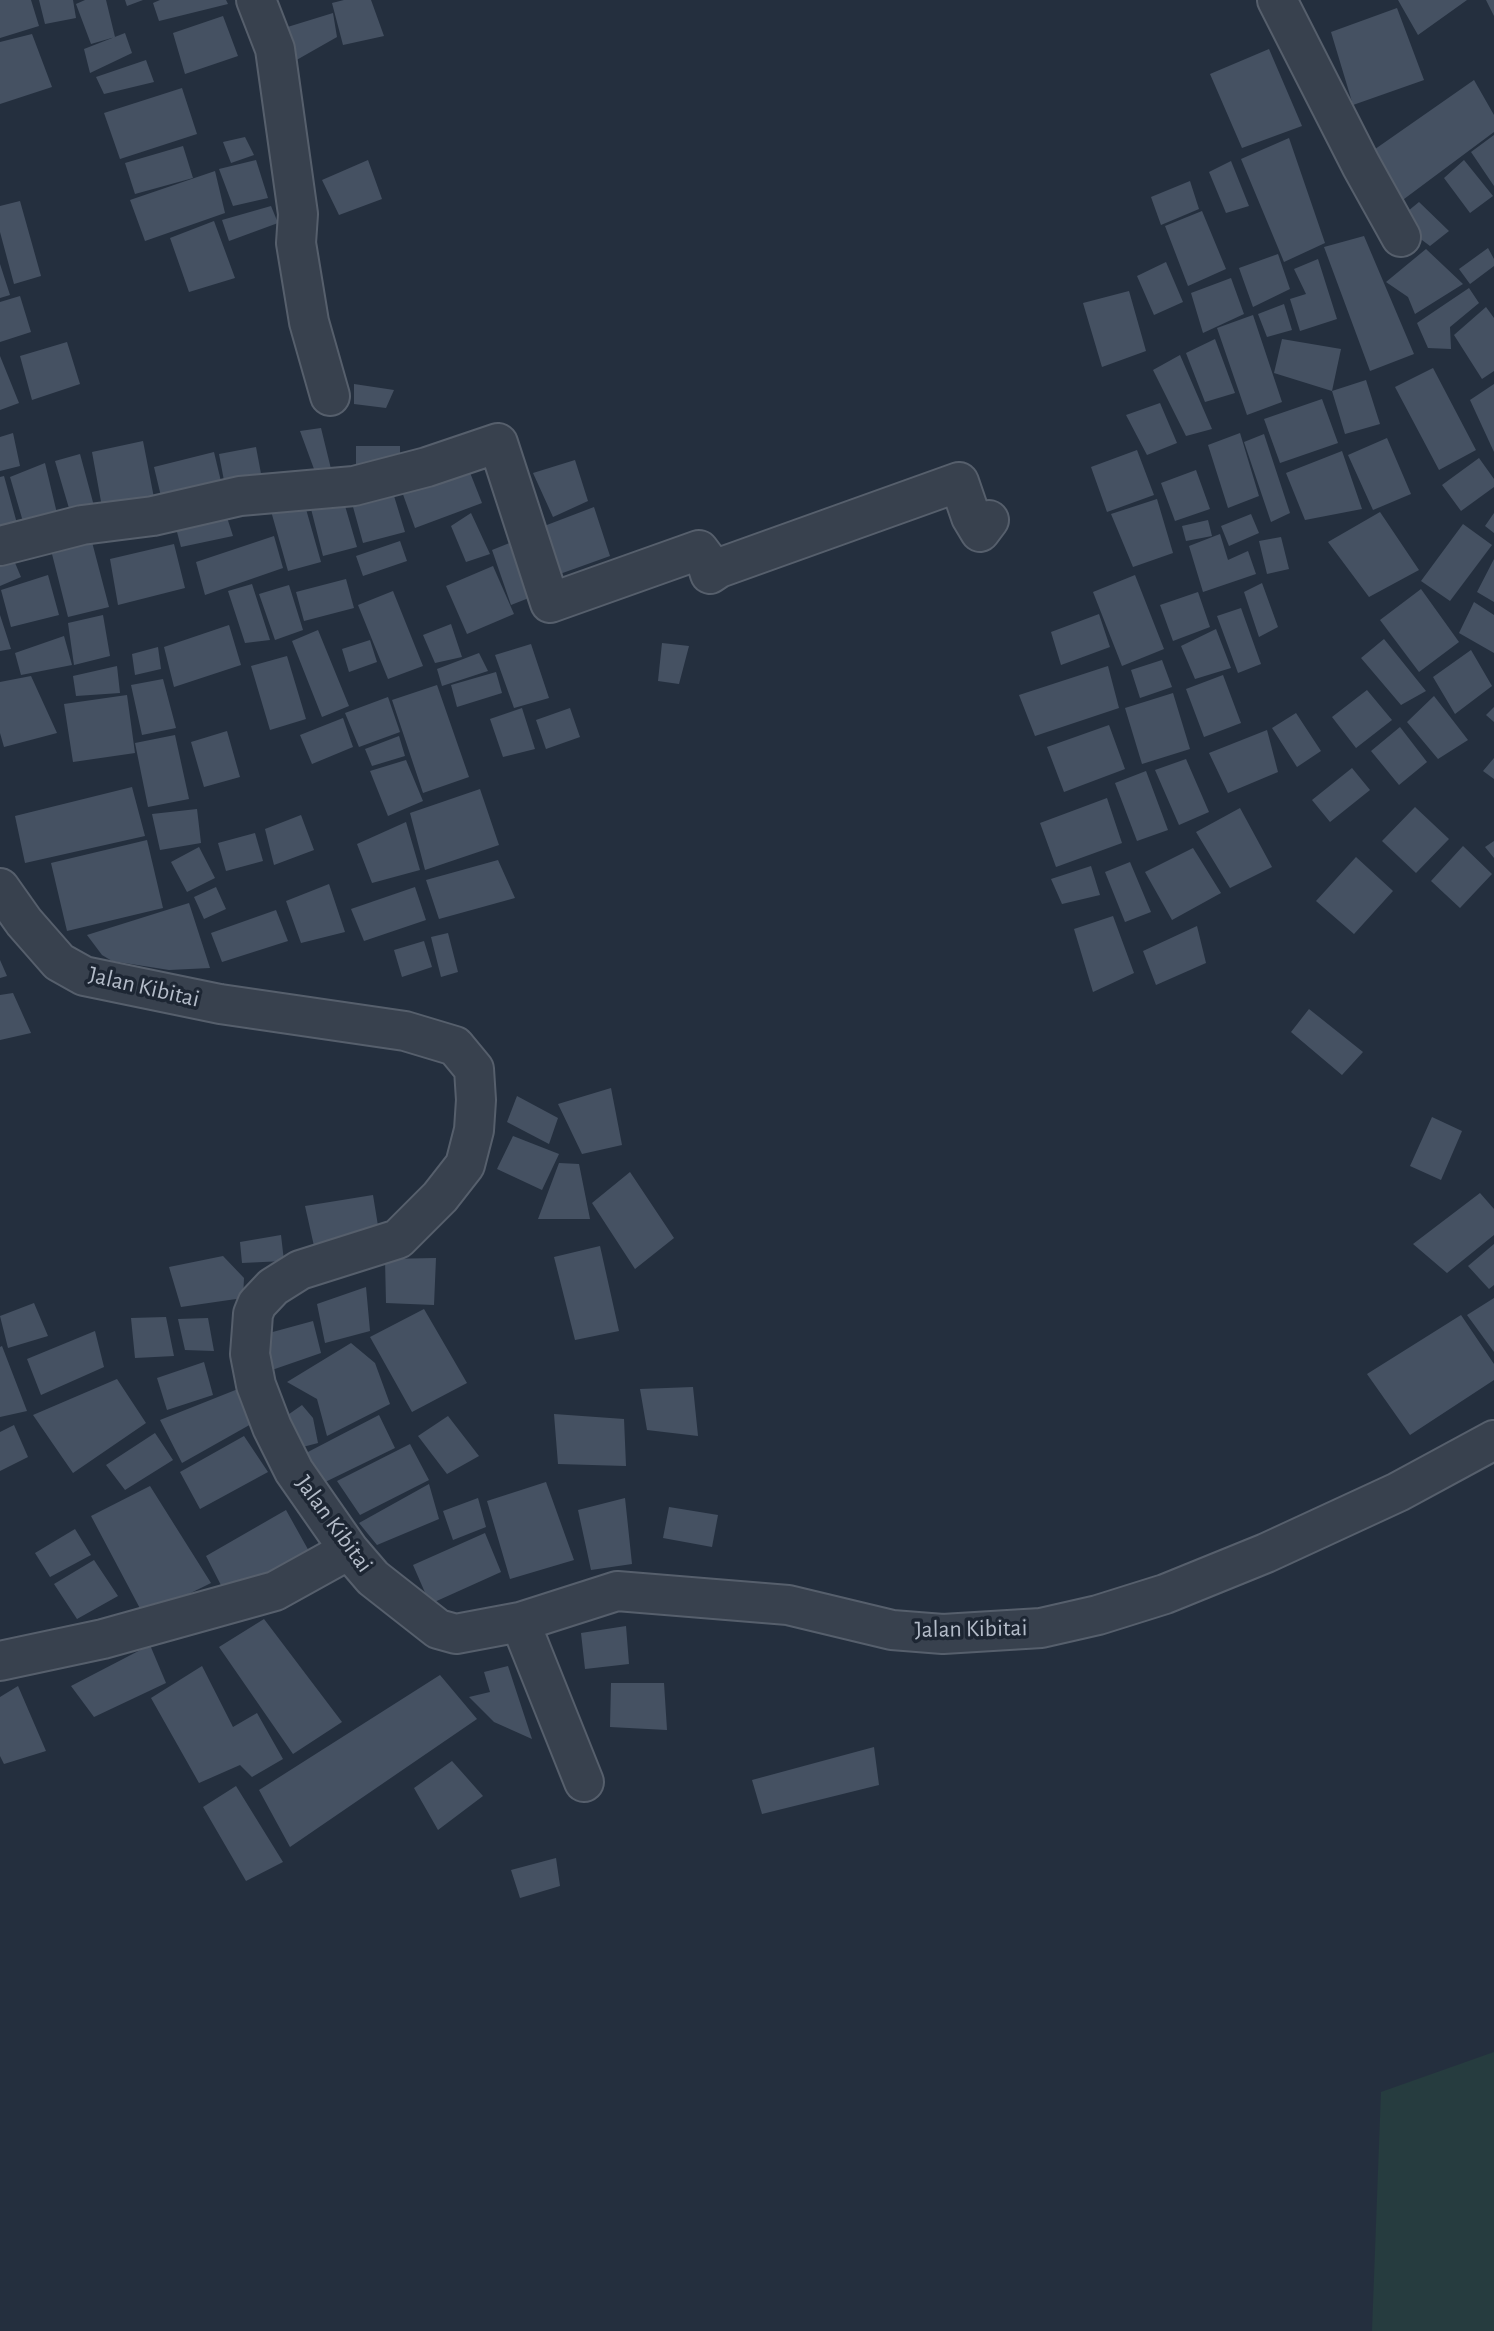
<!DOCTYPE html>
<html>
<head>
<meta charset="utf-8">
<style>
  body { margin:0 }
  canvas { display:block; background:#242f3e }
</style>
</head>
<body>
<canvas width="1494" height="2331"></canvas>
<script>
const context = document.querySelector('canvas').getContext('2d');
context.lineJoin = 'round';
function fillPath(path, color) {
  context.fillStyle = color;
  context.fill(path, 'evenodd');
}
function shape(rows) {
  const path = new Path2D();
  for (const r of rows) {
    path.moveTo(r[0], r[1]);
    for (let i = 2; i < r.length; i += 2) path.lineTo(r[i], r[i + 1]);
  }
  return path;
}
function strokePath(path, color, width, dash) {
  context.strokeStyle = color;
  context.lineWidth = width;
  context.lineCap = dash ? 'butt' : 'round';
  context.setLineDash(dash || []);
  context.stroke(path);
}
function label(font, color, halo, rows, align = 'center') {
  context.font = font + ' "Alegreya Sans",sans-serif';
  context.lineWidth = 7;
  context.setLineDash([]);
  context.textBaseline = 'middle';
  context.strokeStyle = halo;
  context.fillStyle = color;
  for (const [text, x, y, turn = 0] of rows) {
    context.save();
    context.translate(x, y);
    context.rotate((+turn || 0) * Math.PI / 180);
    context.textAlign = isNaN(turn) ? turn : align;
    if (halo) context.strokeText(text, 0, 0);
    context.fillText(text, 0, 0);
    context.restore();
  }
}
fillPath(shape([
  [1494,2052,1494,2331,1372,2331,1381,2092]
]), '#263c3f');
fillPath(shape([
  [0,0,31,0,39,26,0,38],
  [39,0,73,0,76,18,45,24],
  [85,0,106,0,115,37,91,44,76,4],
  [125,0,143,0,127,6],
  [160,0,226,0,228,4,159,21,153,3],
  [344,0,371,0,384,36,343,45,332,3],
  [1398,0,1467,0,1418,35],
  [1486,0,1494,0,1494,16],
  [1397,8,1424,80,1353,105,1331,32],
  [333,13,337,37,293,62,281,29],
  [223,16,238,56,185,74,173,33],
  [125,33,132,53,90,73,84,49],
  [32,34,52,87,0,104,0,42],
  [1269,49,1302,126,1242,148,1210,74],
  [146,60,154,82,104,94,96,77],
  [1474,80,1494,115,1494,132,1396,205,1368,154],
  [182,88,197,134,120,159,104,113],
  [1494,135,1494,186,1471,152],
  [245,137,254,155,231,163,223,142],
  [1289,138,1325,243,1284,262,1241,159],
  [183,146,193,178,135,194,125,163],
  [256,160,268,198,233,206,219,169],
  [368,160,382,199,339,215,322,180],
  [1464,160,1493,196,1470,213,1444,178],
  [1231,161,1249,206,1226,213,1209,172],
  [215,171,225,213,145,241,130,200],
  [1190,181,1199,209,1161,225,1151,197],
  [20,201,41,276,14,284,0,232,0,206],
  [1419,202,1449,231,1430,246,1418,237,1402,216],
  [271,206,278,223,229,241,222,220],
  [1202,211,1226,269,1188,286,1165,226],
  [214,221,235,278,189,292,170,238],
  [1364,236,1414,354,1370,371,1324,247],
  [1488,248,1494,259,1494,266,1470,284,1459,269],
  [1426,249,1463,284,1415,314,1408,297,1386,282],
  [1278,254,1290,289,1253,307,1239,268],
  [1318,259,1337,319,1300,331,1290,299,1306,294,1294,269],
  [1166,262,1183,302,1154,315,1137,276],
  [0,264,10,295,0,298],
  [1231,278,1244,314,1203,333,1191,293],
  [1469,288,1479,303,1450,327,1451,349,1428,348,1417,323],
  [1129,291,1146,351,1102,367,1083,303],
  [20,296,31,332,0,342,0,302],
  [1284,304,1292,330,1267,337,1258,314],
  [1486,307,1494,318,1494,371,1482,379,1454,335],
  [1253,315,1282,402,1247,415,1217,328],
  [1215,339,1235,393,1205,402,1186,353],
  [1282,339,1341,349,1332,391,1366,380,1380,424,1345,434,1332,391,1274,373],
  [67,342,80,384,32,400,20,356],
  [1180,355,1212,429,1186,436,1153,370],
  [0,356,19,403,0,410],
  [1433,368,1476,450,1439,470,1395,387],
  [354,384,394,390,386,408,354,404],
  [1494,384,1494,452,1470,400],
  [1322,399,1338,443,1280,463,1264,419],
  [1160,403,1177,443,1147,455,1126,415],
  [321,428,332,473,314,469,300,431],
  [13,433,20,466,0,471,0,437],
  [1240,433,1259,496,1228,508,1208,445],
  [1264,434,1290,513,1271,522,1244,442],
  [1387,438,1411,494,1373,510,1348,455],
  [143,441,155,503,104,518,92,452],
  [356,446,400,446,400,466,356,474],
  [256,447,262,479,225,486,219,454],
  [1137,450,1154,495,1107,512,1091,467],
  [1342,451,1362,509,1305,520,1286,473],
  [214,452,224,494,164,509,154,467],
  [80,454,94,506,71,515,55,461],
  [1479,458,1494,479,1494,487,1461,511,1442,485],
  [575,460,588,501,553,517,533,473],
  [45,463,60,526,26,532,10,477],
  [467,465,482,503,415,528,400,486],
  [1196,470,1210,509,1175,521,1161,483],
  [4,476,21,538,0,544,0,477],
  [391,486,405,532,363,543,350,496],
  [341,492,357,547,323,556,309,501],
  [1157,499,1173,553,1133,567,1111,514],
  [304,502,321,562,288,571,271,511],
  [223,505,233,536,181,547,173,517],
  [594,507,610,556,557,575,539,528],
  [1380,512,1419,570,1369,597,1328,542],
  [471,513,490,554,466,562,451,526],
  [1494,513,1494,533,1485,526],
  [1251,514,1259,533,1229,546,1221,526],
  [1208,520,1212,536,1186,541,1182,526],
  [1463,524,1492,545,1450,601,1421,581],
  [1220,534,1228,560,1248,551,1256,574,1203,592,1189,546],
  [274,536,283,568,205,595,196,562],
  [1281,537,1289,569,1267,574,1259,541],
  [522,538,544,592,511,605,492,550],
  [400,541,407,561,363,576,356,556],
  [92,542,109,607,68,617,52,554],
  [174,544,185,588,118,605,110,559],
  [10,551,21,577,0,586,0,554],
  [1494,559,1494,602,1477,592],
  [493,566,514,614,467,634,446,586],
  [48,575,59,615,11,627,1,590],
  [1135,575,1164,649,1122,666,1093,592],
  [346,579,354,608,304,621,296,592],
  [1262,583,1278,627,1259,637,1244,592],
  [252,584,270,640,245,643,228,591],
  [289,585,303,630,275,640,259,594],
  [1421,589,1459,642,1419,672,1380,620],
  [393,591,423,666,388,679,358,605],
  [1198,592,1210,627,1173,641,1160,605],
  [1474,602,1494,615,1494,653,1459,633],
  [1241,608,1261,664,1238,673,1217,616],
  [1099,614,1110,647,1061,665,1051,632],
  [0,615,11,649,0,651],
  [103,615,110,656,74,665,68,623],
  [451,624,462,657,435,663,423,635],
  [229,625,241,665,174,687,164,647],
  [1216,629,1231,668,1195,679,1181,646],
  [318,630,349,706,322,717,292,641],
  [64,636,72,665,21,675,15,653],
  [1384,639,1426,691,1401,705,1361,658],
  [370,640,377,662,349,672,342,649],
  [662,643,689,646,679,684,658,681],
  [531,644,549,698,514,708,495,655],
  [158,647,161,669,135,675,132,654],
  [1471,650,1492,686,1455,714,1433,677],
  [479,653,488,671,442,686,437,669],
  [287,656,306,719,270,730,251,666],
  [1162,660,1172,687,1140,698,1131,670],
  [117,666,120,693,76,696,73,676],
  [1108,666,1119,708,1035,736,1019,695],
  [496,672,502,693,457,707,451,685],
  [1223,675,1241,723,1204,737,1186,689],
  [31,676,57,733,4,747,0,733,0,682],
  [163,679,176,728,142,735,131,685],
  [437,685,469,777,423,793,392,700],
  [1367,690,1392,720,1356,748,1332,717],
  [1173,693,1190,749,1142,764,1125,708],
  [127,695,135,753,73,762,64,704],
  [1434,696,1468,740,1438,759,1407,722],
  [388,697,400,732,359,747,345,713],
  [1494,707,1494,722,1486,715],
  [522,708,535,749,503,757,490,719],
  [570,708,580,737,546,749,536,720],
  [1296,713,1321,751,1297,767,1272,728],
  [343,718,353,747,312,764,300,735],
  [1109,725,1125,769,1064,792,1047,747],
  [1400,727,1427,762,1399,785,1371,751],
  [1267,730,1278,772,1228,793,1209,753],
  [227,731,240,777,204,787,191,742],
  [175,735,189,799,148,807,135,743],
  [399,736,405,756,372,766,365,749],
  [1494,758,1494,779,1483,771],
  [1186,759,1209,812,1179,825,1155,770],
  [406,760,423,801,388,816,370,771],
  [1352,768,1370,790,1330,822,1312,800],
  [1146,771,1168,830,1137,841,1115,783],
  [132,787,145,836,25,863,15,816],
  [480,789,499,845,425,870,410,813],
  [1107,798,1122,843,1056,867,1040,823],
  [1415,807,1449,839,1416,873,1382,841],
  [1240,808,1272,867,1230,888,1196,832],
  [197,809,201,843,160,850,152,814],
  [301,815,314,850,274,865,265,829],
  [406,822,420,870,372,883,357,844],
  [255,833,263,861,226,871,218,843],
  [147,840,163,908,67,931,51,863],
  [1494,841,1494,858,1485,847],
  [1463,846,1492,874,1460,908,1431,881],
  [199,847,215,878,187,892,171,862],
  [1193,848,1221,893,1172,920,1145,872],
  [1356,857,1393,891,1354,934,1316,901],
  [498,860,515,898,439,919,426,880],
  [1130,862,1151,912,1125,922,1105,872],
  [1091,866,1100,895,1062,904,1051,879],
  [329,884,345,932,301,943,286,901],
  [216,887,226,909,204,919,194,897],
  [415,887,426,920,364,941,351,909],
  [189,903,210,968,169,970,112,961,102,955,87,935],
  [276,910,288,941,222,962,211,933],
  [1113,916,1134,973,1093,992,1074,929],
  [1197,926,1206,963,1156,985,1143,951],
  [448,933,458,972,441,977,431,937],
  [424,941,432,967,402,977,394,950],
  [0,960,7,976,0,978],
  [13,993,31,1033,0,1040,0,995],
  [1309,1009,1363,1052,1342,1075,1291,1032],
  [611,1088,622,1145,582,1154,558,1104],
  [517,1096,558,1118,549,1144,507,1122],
  [1432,1117,1462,1131,1441,1180,1410,1166],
  [513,1136,559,1154,542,1190,497,1169],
  [559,1163,579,1164,590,1219,538,1219],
  [630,1172,674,1238,635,1269,592,1203],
  [1480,1193,1494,1209,1494,1235,1447,1273,1413,1244],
  [373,1195,379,1232,314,1246,305,1206],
  [281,1235,284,1261,242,1263,240,1242],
  [1494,1244,1494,1285,1489,1289,1468,1266],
  [600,1246,619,1331,575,1340,554,1257],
  [223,1256,244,1278,243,1298,181,1307,169,1267],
  [436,1258,434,1305,386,1303,385,1259],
  [366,1287,370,1331,325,1343,317,1304],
  [1494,1298,1494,1352,1467,1315],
  [34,1303,48,1336,8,1348,0,1316],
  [424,1309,467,1383,412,1412,370,1337],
  [1461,1315,1494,1364,1494,1380,1410,1435,1367,1374],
  [166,1317,174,1356,135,1358,131,1318],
  [208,1318,214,1351,185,1350,178,1319],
  [313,1321,321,1353,269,1371,258,1336],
  [95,1331,104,1367,41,1395,27,1359],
  [351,1343,375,1363,390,1404,327,1436,317,1399,287,1382],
  [2,1346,27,1411,0,1417,0,1347],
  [204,1362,213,1395,167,1410,157,1378],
  [117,1379,146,1423,73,1473,33,1415],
  [243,1387,253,1423,182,1463,160,1420],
  [693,1387,698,1436,647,1430,640,1389],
  [302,1405,313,1418,318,1443,295,1449,282,1419],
  [554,1414,624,1419,626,1466,558,1464],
  [379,1415,395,1448,319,1485,306,1453],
  [448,1416,479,1456,447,1474,418,1436],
  [14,1425,28,1457,0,1471,0,1432],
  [155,1433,173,1460,125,1490,106,1465],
  [244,1436,268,1472,200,1509,180,1472],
  [410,1444,429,1480,360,1515,337,1481],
  [546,1482,574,1560,510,1579,487,1501],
  [429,1484,439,1519,377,1545,359,1523],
  [150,1486,211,1583,144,1616,91,1516],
  [478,1498,486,1527,453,1540,443,1511],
  [625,1498,632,1564,591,1570,578,1510],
  [669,1507,718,1515,712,1547,663,1538],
  [286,1510,310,1553,225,1593,206,1556],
  [75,1529,91,1555,50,1577,35,1553],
  [485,1533,501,1572,430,1604,413,1565],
  [94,1560,118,1596,77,1619,54,1584],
  [264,1619,342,1722,293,1754,219,1647],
  [626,1626,629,1664,585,1669,581,1633],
  [150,1645,166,1683,94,1717,71,1686],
  [202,1666,233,1727,257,1713,283,1759,252,1777,240,1765,199,1783,151,1698],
  [508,1666,532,1739,494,1722,469,1697,490,1692,484,1672],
  [440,1675,477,1719,290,1847,259,1790],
  [611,1683,664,1683,667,1730,610,1727],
  [18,1686,46,1751,4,1764,0,1756,0,1697],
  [874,1747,879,1785,762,1814,752,1780],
  [452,1761,483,1796,438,1830,414,1788],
  [236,1786,283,1862,246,1881,203,1807],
  [556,1858,560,1886,520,1898,511,1870]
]), '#455162');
const minor = shape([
  [256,0,275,49,298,214,296,243,309,322,330,396],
  [1277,0,1361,165,1401,237],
  [0,546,82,525,153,516,240,496,354,486,427,467,498,443,550,603,699,550,705,558,710,574,719,568,959,482,971,517,980,532,989,520],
  [0,888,24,922,59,962,84,976,220,1004,405,1031,455,1046,474,1069,476,1100,474,1130,465,1165,440,1197,398,1239,300,1270,273,1287,257,1304,253,1314,252,1328,250,1354,256,1385,272,1427,294,1471,349,1550,373,1578,438,1629,456,1634,520,1622,617,1591,788,1605,892,1630,943,1634,1041,1628,1098,1615,1165,1594,1266,1553,1398,1492,1494,1440],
  [520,1622,584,1782],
  [0,1661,103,1639,275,1591,349,1550]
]);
strokePath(minor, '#565f6c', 42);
strokePath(minor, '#38414e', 38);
label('24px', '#b4bcc9', '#1d2633', [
  ["Jalan Kibitai",144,987,13],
  ["Jalan Kibitai",334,1524,54],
  ["Jalan Kibitai",971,1629,-1]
]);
</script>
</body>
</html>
